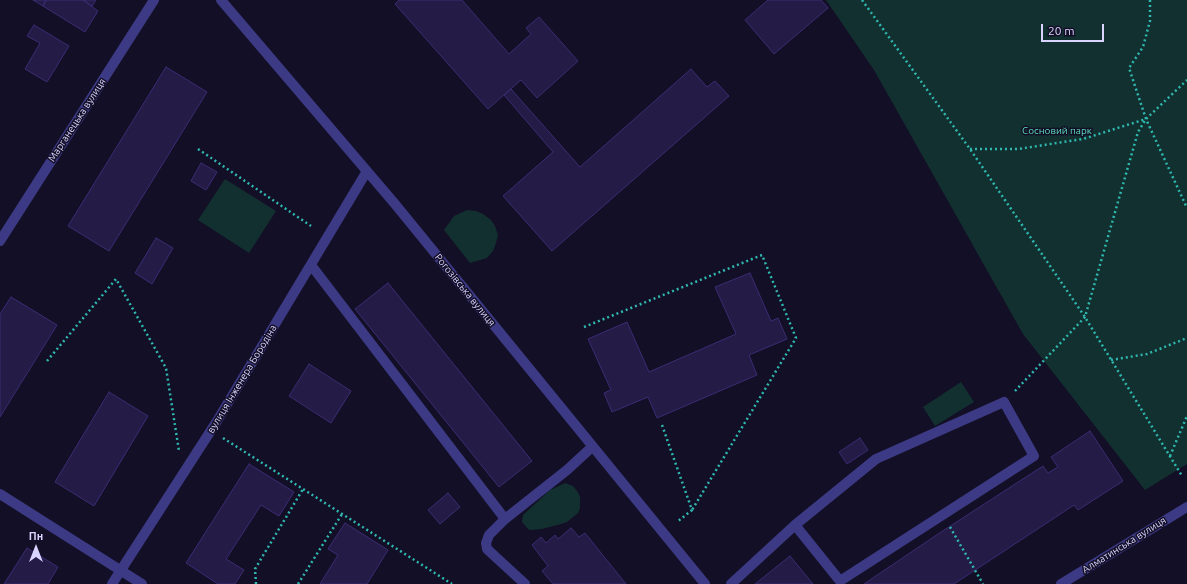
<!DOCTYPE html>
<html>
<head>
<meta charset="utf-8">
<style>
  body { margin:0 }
  #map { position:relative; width:1187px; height:584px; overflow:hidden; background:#130f26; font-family:Ubuntu,sans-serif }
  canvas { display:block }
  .north { position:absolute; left:16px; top:528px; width:40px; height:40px; -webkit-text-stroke:3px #130f26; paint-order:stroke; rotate:0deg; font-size:11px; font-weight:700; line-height:16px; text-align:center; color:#d9d4ff }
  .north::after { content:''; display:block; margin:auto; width:14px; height:18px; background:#d9d4ff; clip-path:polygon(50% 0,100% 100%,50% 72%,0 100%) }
  .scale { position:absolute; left:1041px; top:24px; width:63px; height:18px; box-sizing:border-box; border:2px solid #d9d4ff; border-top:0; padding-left:5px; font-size:12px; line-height:14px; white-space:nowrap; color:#d9d4ff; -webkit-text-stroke:3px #130f26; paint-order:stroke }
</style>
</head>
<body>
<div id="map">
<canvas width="1187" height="584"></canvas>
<div class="north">Пн</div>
<div class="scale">20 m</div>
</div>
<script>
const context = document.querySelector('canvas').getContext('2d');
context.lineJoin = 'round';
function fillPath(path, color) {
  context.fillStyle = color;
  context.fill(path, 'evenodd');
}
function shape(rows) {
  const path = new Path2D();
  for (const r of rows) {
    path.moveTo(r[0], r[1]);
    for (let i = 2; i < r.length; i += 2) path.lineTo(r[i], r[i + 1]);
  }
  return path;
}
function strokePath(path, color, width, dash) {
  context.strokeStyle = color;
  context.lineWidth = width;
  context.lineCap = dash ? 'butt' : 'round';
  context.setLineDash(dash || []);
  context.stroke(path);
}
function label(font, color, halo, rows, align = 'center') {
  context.font = font + ' Ubuntu,sans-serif';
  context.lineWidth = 3;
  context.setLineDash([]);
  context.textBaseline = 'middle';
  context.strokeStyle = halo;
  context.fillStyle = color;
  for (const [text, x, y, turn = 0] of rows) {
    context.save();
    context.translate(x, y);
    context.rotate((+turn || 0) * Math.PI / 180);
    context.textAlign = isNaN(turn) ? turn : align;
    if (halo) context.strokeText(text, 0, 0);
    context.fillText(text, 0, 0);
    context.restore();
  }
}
fillPath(shape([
  [826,0,1187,0,1187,464,1145,490,1023,334,874,70],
  [225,179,276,211,249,253,198,220],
  [467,210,476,211,483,214,491,220,495,226,498,235,496,243,493,251,487,258,470,263,444,230,454,216],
  [961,382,974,402,935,426,923,407],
  [565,483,573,486,577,491,580,496,580,508,578,513,567,522,561,524,542,529,529,530,522,522,523,515,550,490]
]), '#12302f');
const building = shape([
  [33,0,46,0,43,6,33,0],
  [46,0,83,0,98,11,85,32,43,6,46,0],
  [83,0,96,0,92,6,83,0],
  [399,0,462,0,509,54,531,34,526,28,539,17,578,61,537,98,521,80,488,109,395,4,399,0],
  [768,0,821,0,828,8,774,54,745,20,768,0],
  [34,25,69,46,47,82,25,69,40,43,27,36,34,25],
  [166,67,207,92,109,251,68,226,166,67],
  [691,69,707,87,715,81,729,96,552,251,503,196,553,152,504,95,511,89,580,167,691,69],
  [201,163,217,172,206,190,191,181,201,163],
  [156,238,173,248,152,284,135,273,156,238],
  [750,273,771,321,778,318,787,339,749,355,757,375,657,418,648,397,612,412,604,393,611,390,588,339,627,322,649,372,736,334,715,287,750,273],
  [388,283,532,461,499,487,355,309,388,283],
  [11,297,57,325,0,417,0,314,11,297],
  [309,364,351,391,331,423,289,396,309,364],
  [109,392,148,416,94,506,55,482,109,392],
  [1090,431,1123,481,1078,510,1074,505,954,584,864,584,938,534,1043,466,1048,473,1058,467,1051,457,1090,431],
  [860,438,868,450,847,464,839,452,860,438],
  [249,464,294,492,279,516,261,505,226,559,244,570,235,584,218,584,186,563,249,464],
  [448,493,460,507,440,524,428,510,448,493],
  [345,523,388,550,367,584,320,584,338,555,328,549,345,523],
  [571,528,579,537,585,533,626,584,553,584,542,571,548,566,532,545,541,537,546,543,555,535,558,539,571,528],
  [27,548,58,567,48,584,4,584,27,548],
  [790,556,813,584,755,584,790,556]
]);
fillPath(building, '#241b47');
strokePath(building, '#3b2d73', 1);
strokePath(shape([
  [862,0,970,149,1085,317,1182,476],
  [1150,0,1150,21,1143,47,1129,68,1146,119,1187,208],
  [198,149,311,226],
  [970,149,1018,149,1083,139,1146,119,1187,80],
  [584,327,762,255,796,338,692,510],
  [1111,360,1147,354,1187,338],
  [47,361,116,279,166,368,179,451],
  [1015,391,1085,317,1138,132,1146,119],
  [662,425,692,510,677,522],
  [223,438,452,584],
  [1170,456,1187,416],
  [950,527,983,584],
  [256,584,255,569,303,489],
  [298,584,342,514]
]), '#2fb8b0', 2.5, [2, 3]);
strokePath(shape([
  [221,0,395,204,705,584],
  [0,241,154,0],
  [311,265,505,519,489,535,486,543,487,549,525,584],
  [0,494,142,584],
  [505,519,567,470,592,447],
  [112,584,217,421,367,171],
  [731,584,795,525,876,459,1004,402,1034,456,840,581,795,525],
  [1061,584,1187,507]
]), '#3d3a85', 10);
label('10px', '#d9d4ff', '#130f26', [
  ["Марганецька вулиця",77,120,-57],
  ["Рогозівська вулиця",465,290,51],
  ["вулиця Інженера Бородіна",242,379,-59],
  ["Алматинська вулиця",1124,545,-32]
]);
label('10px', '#5fe0c0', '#130f26', [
  ["Сосновий парк",1057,131]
]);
</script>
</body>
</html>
